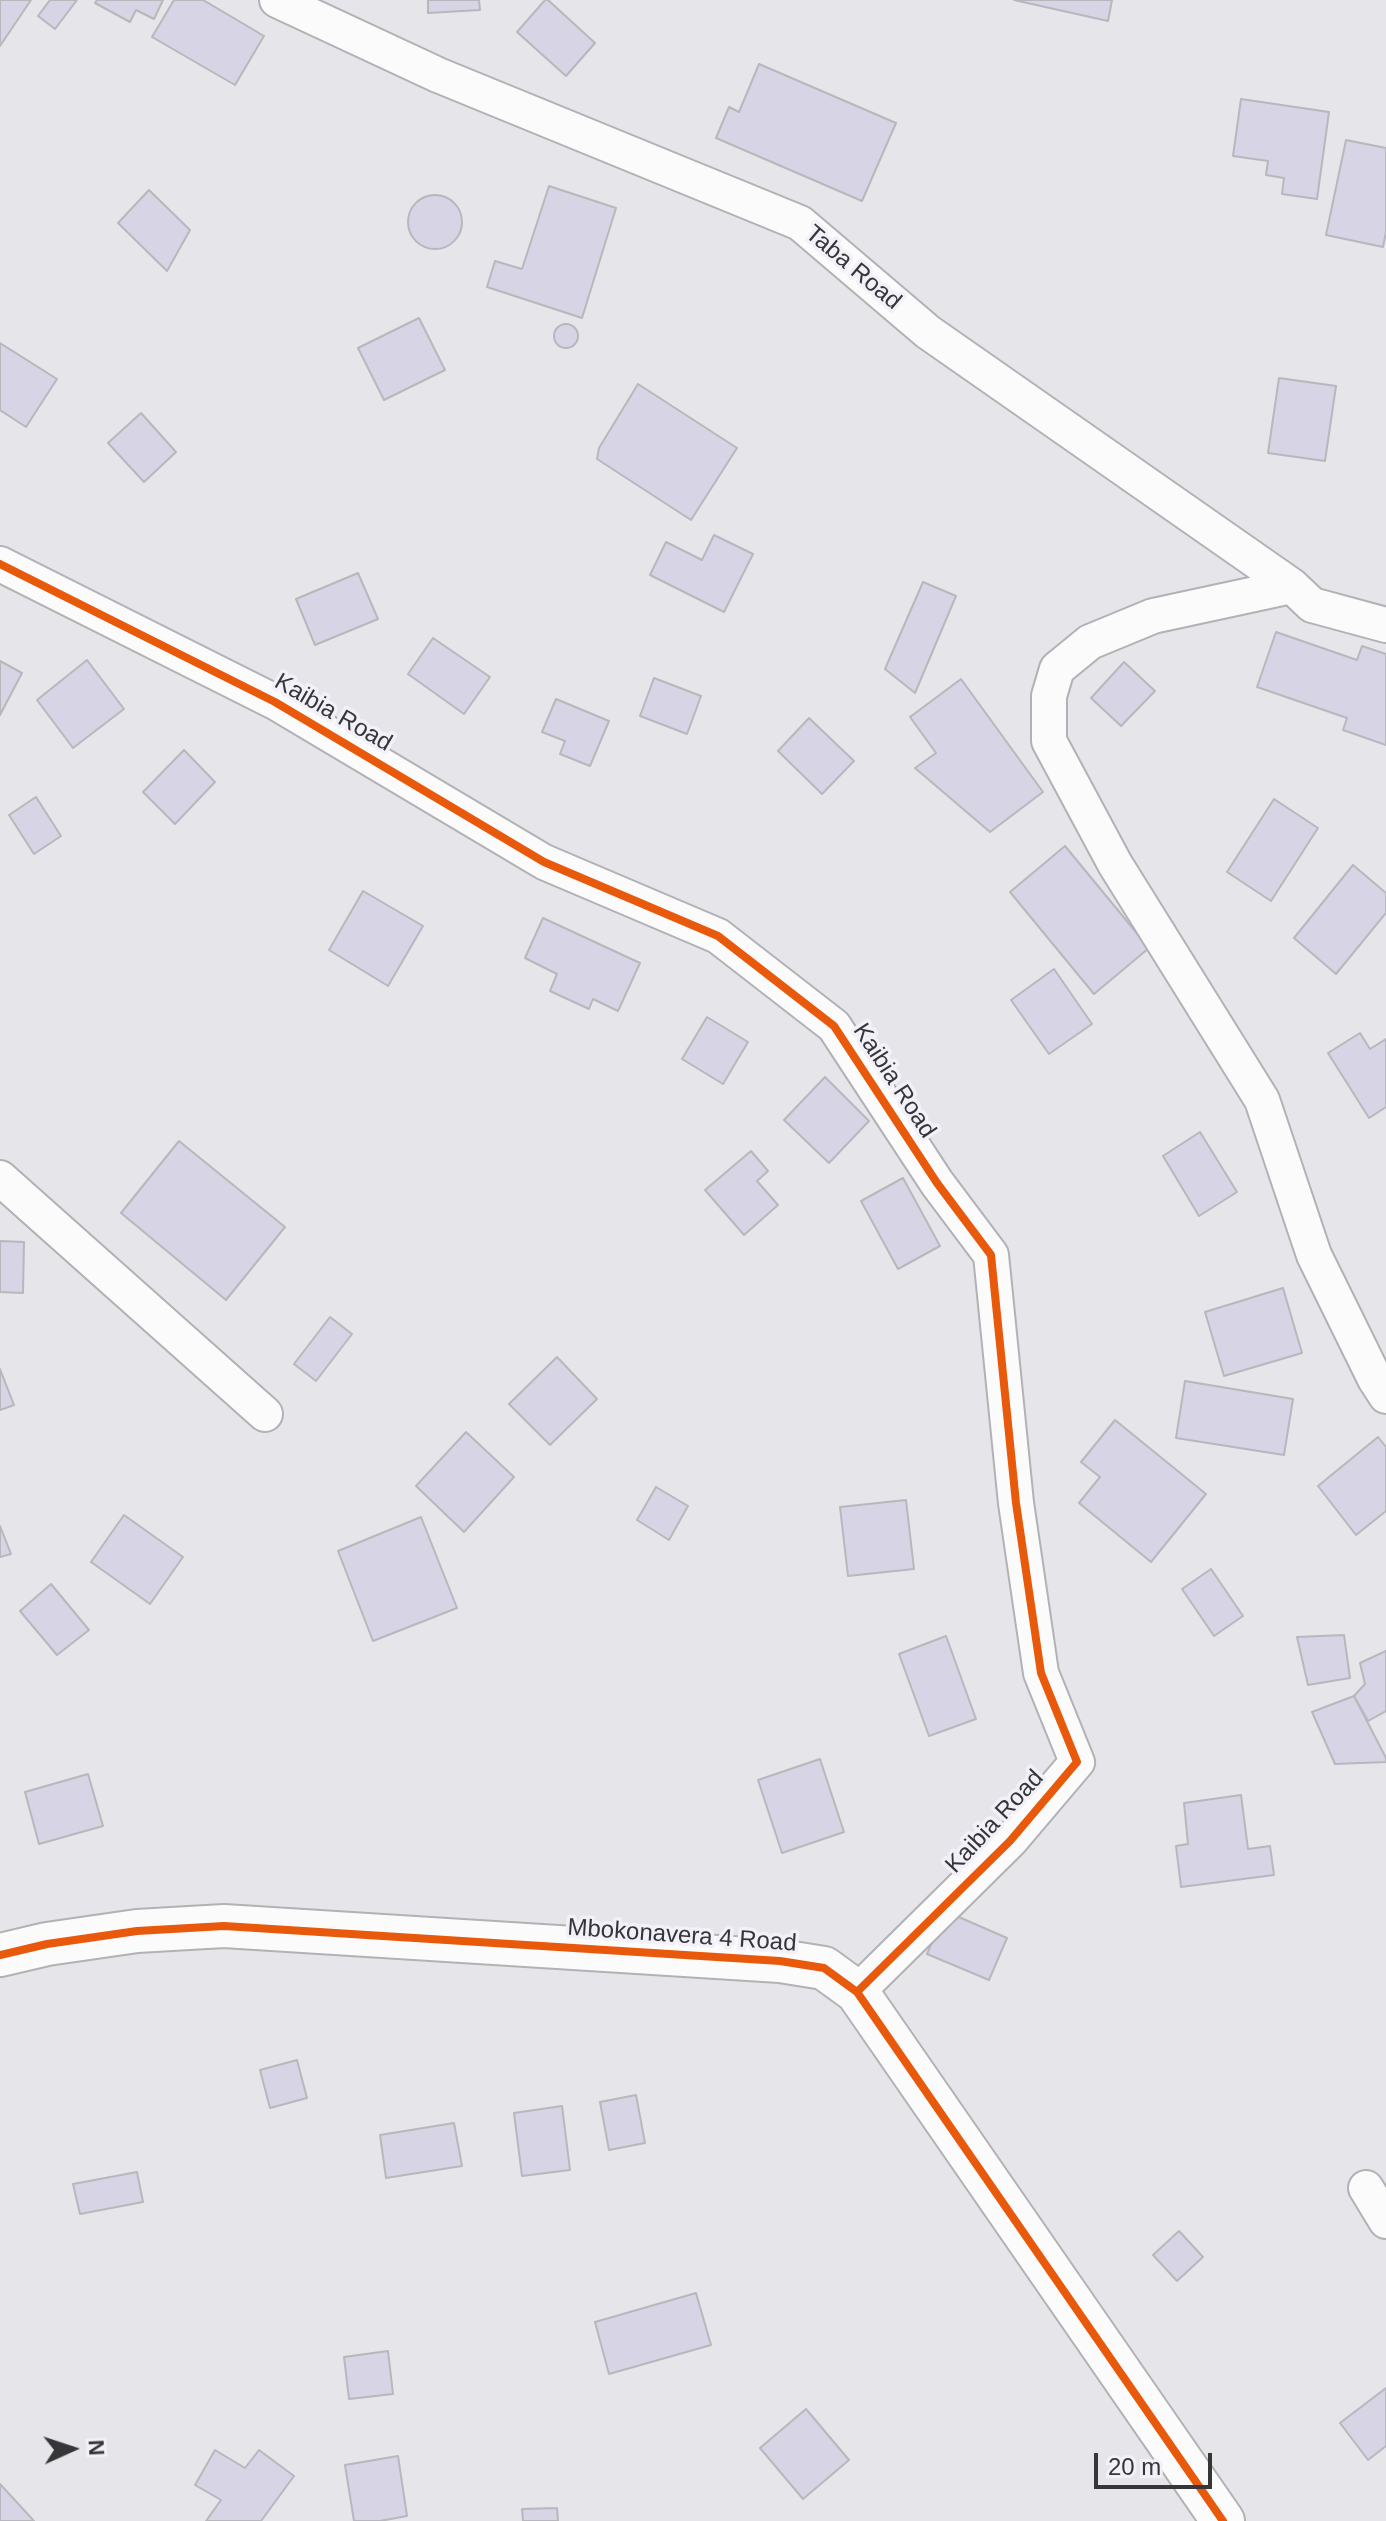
<!DOCTYPE html>
<html>
<head>
<meta charset="utf-8">
<style>
  body { margin:0 }
  #map { position:relative; width:1386px; height:2521px; overflow:hidden; background:#e6e5ea; font-family:Arial,sans-serif }
  canvas { display:block }
  .north { position:absolute; left:32px; top:2409px; width:80px; height:80px; -webkit-text-stroke:6px #f2f1f9; paint-order:stroke; rotate:87deg; font-size:22px; font-weight:700; line-height:32px; text-align:center; color:#363538 }
  .north::after { content:''; display:block; margin:auto; width:28px; height:36px; background:#363538; clip-path:polygon(50% 0,100% 100%,50% 72%,0 100%) }
  .scale { position:absolute; left:1094px; top:2453px; width:118px; height:36px; box-sizing:border-box; border:4px solid #363538; border-top:0; padding-left:10px; font-size:24px; line-height:28px; white-space:nowrap; color:#363538; -webkit-text-stroke:6px #f2f1f9; paint-order:stroke }
</style>
</head>
<body>
<div id="map">
<canvas width="1386" height="2521"></canvas>
<div class="north">N</div>
<div class="scale">20 m</div>
</div>
<script>
const context = document.querySelector('canvas').getContext('2d');
context.lineJoin = 'round';
function fillPath(path, color) {
  context.fillStyle = color;
  context.fill(path, 'evenodd');
}
function shape(rows) {
  const path = new Path2D();
  for (const r of rows) {
    if (r.length === 3) {
      path.moveTo(r[0] + r[2], r[1]);
      path.arc(r[0], r[1], r[2], 0, 2 * Math.PI);
      continue;
    }
    path.moveTo(r[0], r[1]);
    for (let i = 2; i < r.length; i += 2) path.lineTo(r[i], r[i + 1]);
  }
  return path;
}
function strokePath(path, color, width, dash) {
  context.strokeStyle = color;
  context.lineWidth = width;
  context.lineCap = dash ? 'butt' : 'round';
  context.setLineDash(dash || []);
  context.stroke(path);
}
function label(font, color, halo, rows, align = 'center') {
  context.font = font + ' Arial,sans-serif';
  context.lineWidth = 7;
  context.setLineDash([]);
  context.textBaseline = 'middle';
  context.strokeStyle = halo;
  context.fillStyle = color;
  for (const [text, x, y, turn = 0] of rows) {
    context.save();
    context.translate(x, y);
    context.rotate((+turn || 0) * Math.PI / 180);
    context.textAlign = isNaN(turn) ? turn : align;
    if (halo) context.strokeText(text, 0, 0);
    context.fillText(text, 0, 0);
    context.restore();
  }
}
const building = shape([
  [0,0,31,0,0,46,0,0],
  [50,0,77,0,55,29,38,16,50,0],
  [97,0,163,0,154,19,136,10,130,22,95,3,97,0],
  [174,0,203,0,264,36,235,85,152,37,174,0],
  [428,0,479,0,480,10,428,13,428,0],
  [545,0,548,0,595,43,566,76,517,32,545,0],
  [1014,0,1112,0,1108,21,1014,0],
  [759,64,896,123,862,201,716,138,729,107,739,112,759,64],
  [1241,99,1329,112,1317,199,1282,194,1284,178,1266,175,1268,161,1233,156,1241,99],
  [1346,140,1386,148,1386,232,1383,247,1326,235,1346,140],
  [549,186,616,208,582,318,487,287,495,261,522,269,549,186],
  [149,190,190,230,167,271,118,223,149,190],
  [435,222,27],
  [419,318,445,370,384,400,358,348,419,318],
  [566,336,12],
  [0,343,57,379,26,427,0,410,0,343],
  [1279,378,1336,386,1325,461,1268,453,1279,378],
  [638,384,737,448,691,520,597,459,599,448,638,384],
  [141,413,176,452,144,482,108,443,141,413],
  [714,535,753,554,724,612,650,575,666,542,702,560,714,535],
  [358,573,378,619,315,645,296,599,358,573],
  [923,582,956,596,915,693,885,669,923,582],
  [1276,632,1357,660,1362,646,1386,654,1386,745,1343,730,1347,718,1257,687,1276,632],
  [433,638,490,677,464,714,408,674,433,638],
  [87,660,124,709,73,748,37,700,87,660],
  [0,661,22,673,0,715,0,661],
  [1124,662,1155,691,1121,726,1091,698,1124,662],
  [654,678,701,696,687,734,640,716,654,678],
  [961,679,1043,792,990,832,915,768,936,753,910,717,961,679],
  [556,699,609,721,590,766,560,754,565,741,542,732,556,699],
  [809,718,854,761,822,794,778,751,809,718],
  [184,750,215,782,175,824,143,792,184,750],
  [36,797,61,836,34,854,9,815,36,797],
  [1274,799,1318,828,1271,901,1227,872,1274,799],
  [1065,846,1149,948,1094,994,1010,892,1065,846],
  [1353,865,1386,893,1386,913,1336,974,1294,938,1353,865],
  [363,891,423,926,388,986,329,950,363,891],
  [543,918,640,963,618,1011,593,999,589,1009,550,991,557,974,525,958,543,918],
  [1054,969,1092,1024,1049,1054,1011,1000,1054,969],
  [707,1017,748,1042,723,1084,682,1059,707,1017],
  [1360,1033,1370,1049,1386,1039,1386,1107,1369,1118,1328,1053,1360,1033],
  [825,1077,869,1121,829,1163,784,1120,825,1077],
  [1200,1132,1237,1192,1199,1216,1163,1156,1200,1132],
  [179,1141,285,1227,226,1300,121,1213,179,1141],
  [751,1151,768,1171,757,1181,778,1205,744,1235,705,1190,751,1151],
  [903,1178,940,1246,898,1269,861,1201,903,1178],
  [0,1241,24,1242,23,1293,0,1292,0,1241],
  [1283,1288,1302,1353,1224,1376,1205,1312,1283,1288],
  [330,1317,352,1334,316,1381,294,1364,330,1317],
  [557,1357,597,1399,550,1445,509,1404,557,1357],
  [0,1369,14,1405,0,1410,0,1369],
  [1185,1381,1293,1399,1284,1455,1176,1438,1185,1381],
  [1115,1420,1206,1494,1151,1562,1079,1503,1100,1477,1081,1462,1115,1420],
  [466,1432,514,1477,464,1532,416,1486,466,1432],
  [1378,1437,1386,1447,1386,1511,1356,1535,1318,1486,1378,1437],
  [656,1487,688,1506,669,1540,637,1520,656,1487],
  [906,1500,914,1569,848,1576,840,1507,906,1500],
  [124,1515,183,1557,150,1604,91,1562,124,1515],
  [421,1517,457,1608,373,1641,338,1551,421,1517],
  [0,1526,11,1554,0,1557,0,1526],
  [1211,1569,1243,1616,1214,1636,1182,1589,1211,1569],
  [51,1584,89,1630,57,1655,20,1611,51,1584],
  [1344,1635,1350,1678,1308,1685,1297,1637,1344,1635],
  [946,1636,976,1719,929,1736,899,1654,946,1636],
  [1386,1651,1386,1711,1368,1721,1354,1696,1365,1684,1360,1663,1386,1651],
  [1354,1696,1386,1758,1386,1762,1335,1764,1312,1712,1354,1696],
  [820,1759,844,1832,782,1853,758,1780,820,1759],
  [88,1774,103,1826,39,1844,25,1792,88,1774],
  [1241,1795,1248,1849,1270,1846,1274,1875,1181,1887,1176,1846,1188,1844,1184,1803,1241,1795],
  [945,1911,1007,1938,989,1980,927,1954,945,1911],
  [297,2060,307,2098,270,2108,260,2070,297,2060],
  [636,2095,645,2143,609,2150,600,2102,636,2095],
  [562,2106,570,2170,522,2176,514,2113,562,2106],
  [454,2123,462,2166,386,2178,380,2135,454,2123],
  [137,2172,143,2202,80,2214,73,2184,137,2172],
  [1179,2231,1203,2257,1177,2281,1153,2255,1179,2231],
  [696,2293,711,2345,609,2374,595,2322,696,2293],
  [388,2351,393,2394,349,2399,344,2357,388,2351],
  [1386,2388,1386,2446,1368,2460,1340,2423,1386,2388],
  [806,2409,849,2460,803,2499,760,2448,806,2409],
  [215,2450,245,2468,259,2450,294,2476,261,2521,206,2521,221,2500,195,2485,215,2450],
  [398,2456,407,2516,380,2521,354,2521,345,2465,398,2456],
  [0,2484,34,2521,0,2521,0,2484],
  [557,2508,558,2521,523,2521,522,2509,557,2508]
]);
fillPath(building, '#d7d4e5');
strokePath(building, '#b8b7bb', 2);
const minor = shape([
  [277,0,438,75,800,223,928,332,1292,586,1312,605,1386,625],
  [0,564,275,702,544,862,718,936,834,1026,937,1183,991,1255,1016,1503,1041,1673,1077,1762,1010,1841,857,1992],
  [1292,586,1153,616,1090,642,1057,669,1049,696,1049,741,1115,864,1262,1100,1314,1255,1375,1379,1386,1396],
  [0,1178,265,1414],
  [1366,2188,1386,2221]
]);
const tertiary = shape([
  [0,1955,47,1944,137,1931,224,1926,780,1961,824,1968,857,1992,1223,2521]
]);
strokePath(minor, '#b2b2b5', 38);
strokePath(tertiary, '#b2b2b5', 46);
strokePath(minor, '#fbfbfc', 34);
strokePath(tertiary, '#fbfbfc', 42);
strokePath(shape([
  [0,564,275,702,544,862,718,936,834,1026,937,1183,991,1255,1016,1503,1041,1673,1077,1762,1010,1841,857,1992],
  [0,1955,47,1944,137,1931,224,1926,780,1961,824,1968,857,1992,1223,2521]
]), '#e8590c', 8);
label('24px', '#363538', '#f2f1f9', [
  ["Taba Road",853,268,40],
  ["Kaibia Road",333,713,30],
  ["Kaibia Road",894,1081,57],
  ["Kaibia Road",995,1822,-47],
  ["Mbokonavera 4 Road",682,1936,4]
]);
</script>
</body>
</html>
